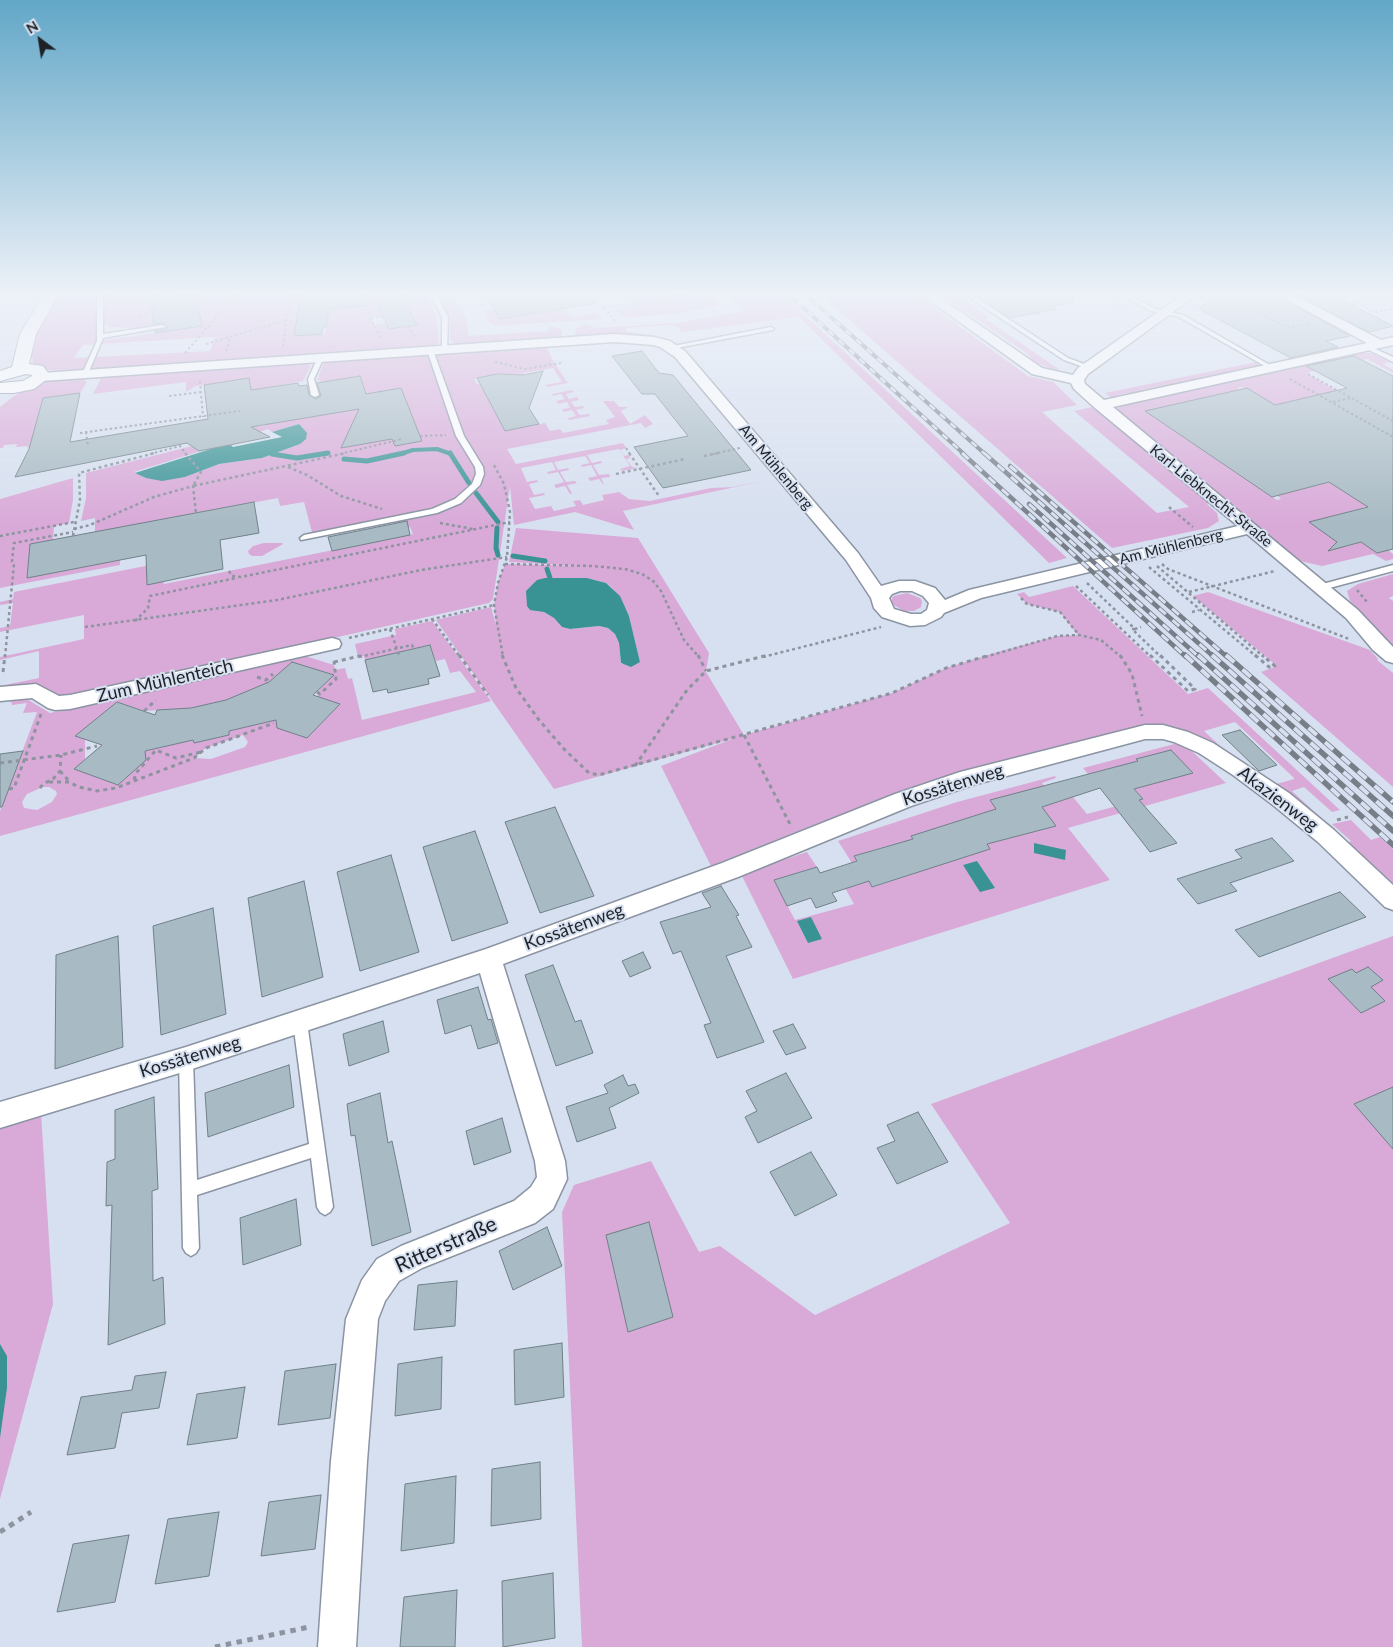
<!DOCTYPE html>
<html>
<head>
<meta charset="utf-8">
<style>
  body { margin:0 }
  #map { position:relative; width:1393px; height:1647px; overflow:hidden; background:#d7e0f0; font-family:Lato,sans-serif }
  canvas { display:block }
  .north { position:absolute; left:15px; top:15px; width:50px; height:50px; -webkit-text-stroke:4px #d7e0f0; paint-order:stroke; rotate:329deg; font-size:14px; font-weight:700; line-height:20px; text-align:center; color:#1e2227 }
  .north::after { content:''; display:block; margin:auto; width:18px; height:22px; background:#1e2227; clip-path:polygon(50% 0,100% 100%,50% 72%,0 100%) }
</style>
</head>
<body>
<div id="map">
<canvas width="1393" height="1647"></canvas>
<div class="north">N</div>
</div>
<script>
const context = document.querySelector('canvas').getContext('2d');
context.lineJoin = 'round';
function fillPath(path, color) {
  context.fillStyle = color;
  context.fill(path, 'evenodd');
}
function shape(rows) {
  const path = new Path2D();
  for (const r of rows) {
    path.moveTo(r[0], r[1]);
    for (let i = 2; i < r.length; i += 2) path.lineTo(r[i], r[i + 1]);
  }
  return path;
}
function strokePath(path, color, width, dash) {
  context.strokeStyle = color;
  context.lineWidth = width;
  context.lineCap = dash ? 'butt' : 'round';
  context.setLineDash(dash || []);
  context.stroke(path);
}
function label(font, color, halo, rows, align = 'center') {
  context.font = font + ' Lato,sans-serif';
  context.lineWidth = 4;
  context.setLineDash([]);
  context.textBaseline = 'middle';
  context.strokeStyle = halo;
  context.fillStyle = color;
  for (const [text, x, y, turn = 0] of rows) {
    context.save();
    context.translate(x, y);
    context.rotate((+turn || 0) * Math.PI / 180);
    context.textAlign = isNaN(turn) ? turn : align;
    if (halo) context.strokeText(text, 0, 0);
    context.fillText(text, 0, 0);
    context.restore();
  }
}
fillPath(shape([
  [57,293,115,293,116,300,168,293,301,293,295,336,325,334,329,309,356,293,425,293,437,317,439,343,433,347,374,351,370,349,350,351,273,356,258,359,254,357,222,360,216,362,204,361,172,363,166,366,132,366,110,369,48,370,33,364,31,342],
  [402,296,417,325,389,329,386,323,375,325,371,318,383,317,375,300],
  [153,316,201,326,101,341,101,321,109,327,130,328,154,325],
  [215,337,210,351,74,358,83,345],
  [437,293,451,293,467,320,468,336,549,331,548,327,554,327,561,329,562,335,561,339,456,345,451,341,449,317],
  [661,293,708,293,718,304,714,307,673,314,623,318,616,310,638,306,631,298],
  [726,293,781,293,1067,558,1049,563,799,317,682,332,676,326,671,325,626,328,625,331,660,337,617,334,579,338,575,334,576,328,584,325,590,325,592,328,677,323,744,311],
  [818,293,914,293,1028,376,1053,382,1077,405,1042,412,1157,513,1189,507,1074,411,1092,407,1209,503,1207,504,1217,513,1219,521,1208,528,1112,548],
  [955,293,990,318,986,319,1060,370,1052,369,1032,361,1028,354,939,294],
  [493,308,500,319,565,309,573,317,597,313,602,319,497,326,490,323,484,313,486,310],
  [546,346,553,361,568,383,547,387,545,385,562,382,553,368,524,373,523,375,497,374,474,379,477,384,480,384,505,431,545,423,550,431,560,429,563,433,609,424,606,420,615,417,603,401,614,401,619,407,628,407,621,411,630,424,645,415,653,424,645,428,641,423,507,449,516,464,623,443,626,448,620,450,624,456,629,455,630,458,626,459,632,467,637,468,622,471,620,469,630,466,619,449,587,455,592,463,601,461,602,463,593,465,599,475,609,474,610,477,601,478,604,484,603,484,599,479,590,481,588,478,597,476,591,465,582,467,581,465,590,463,585,456,554,462,558,470,568,468,569,470,560,472,566,482,575,481,577,483,567,485,572,493,570,494,565,486,556,488,554,485,564,482,558,472,548,474,547,472,556,470,552,462,521,468,527,482,537,480,538,482,529,484,534,495,544,493,545,495,529,498,535,509,551,506,554,511,576,506,573,501,580,500,583,505,604,500,602,495,619,492,629,499,650,501,711,488,733,487,768,480,623,511,634,530,575,512,514,525,510,486,493,599,489,603,67,698,60,697,40,685,0,688,0,686,39,678,39,651,0,660,0,657,84,639,84,615,0,632,0,628,10,626,13,603,0,605,0,602,13,599,14,592,206,554,163,581,164,584,413,534,410,527,399,529,395,520,313,536,304,502,280,506,278,498,95,532,95,518,81,521,86,498,86,473,192,446,204,450,134,472,146,478,185,477,219,464,262,458,300,444,299,424,272,432,268,429,260,432,248,427,265,426,265,425,366,392,360,376,321,383,320,380,317,381,324,361,504,350,507,348,517,349],
  [1361,353,1371,353,1389,362,1383,364,1393,370,1393,373,1367,359,1306,373,1393,423,1313,396,1261,408,1270,402,1243,387,1237,388,1239,390,1146,411,1277,500,1281,499,1277,495,1334,481,1373,505,1310,523,1345,547,1361,542,1377,553,1388,550,1393,554,1393,559,1386,561,1373,554,1322,566,1300,561,1117,413,1117,409,1124,404],
  [1256,362,1261,368,1247,368,1228,372,1229,374,1220,374,1209,376,1210,379,1197,381,1190,380,1172,384,1171,387,1166,388,1157,387,1142,390,1141,393,1136,394,1128,393,1117,395,1117,398,1113,399,1105,393],
  [297,363,307,363,311,366,303,381,255,390,255,391,204,385,196,386,186,392,186,382,93,394,101,378,104,376,121,377,188,372,195,370,277,366],
  [82,378,87,382,80,393,43,398,29,449,27,446,16,447,17,444,4,445,3,448,0,448,0,407,14,396,30,387,50,381],
  [572,390,574,392,566,394,569,399,577,397,579,400,571,402,575,407,583,406,584,408,576,410,580,415,589,414,590,416,569,420,568,418,576,416,572,410,564,412,562,409,570,408,567,402,558,404,556,401,565,399,561,394,553,396,552,394],
  [73,478,73,500,69,523,54,526,53,540,30,544,27,578,120,560,120,565,0,588,0,499],
  [516,528,638,538,709,653,706,672,744,735,892,693,946,668,1001,651,1057,636,1078,635,1060,612,1027,604,1017,594,1024,592,1029,597,1073,586,1188,694,1208,688,1340,810,1332,812,1304,787,1292,791,1319,816,1316,817,1288,792,1277,796,1163,732,821,822,711,866,661,766,735,738,554,789,436,620,491,607,496,625,494,605,498,583,505,564,582,566,509,562],
  [545,578,587,578,606,583,611,587,619,596,629,616,640,662,621,664,619,643,615,634,608,628,599,626,570,629,562,627,554,618,544,612],
  [1235,722,1294,778,1294,779,1273,785,1234,759,1204,731],
  [264,543,282,543,283,544,262,556,252,556,249,554,248,551,253,546],
  [1393,574,1393,596,1389,598,1393,601,1393,647,1350,601,1347,591,1358,584],
  [1208,592,1370,650,1378,659,1377,660,1393,673,1393,787,1261,672,1277,666,1193,596],
  [907,593,920,598,922,601,921,607,914,611,904,611,892,604,892,598,894,596],
  [432,621,491,701,0,836,0,811,37,712,23,713,27,703,12,705,11,699,25,698,50,713,305,656,334,665,335,670,345,668,348,679,352,678,362,720,476,692,460,671,450,673,445,659,436,661,430,645,365,660,364,656,358,657,355,644,396,635,395,629],
  [292,662,333,675,317,692,318,697,340,704,307,738,278,728,276,720,229,731,229,735,194,743,193,740,145,751,145,760,118,785,75,769,85,759,85,740,76,736,117,702,144,711,191,708,226,700,270,682],
  [243,735,248,742,245,747,211,759,194,758,206,748],
  [43,787,49,787,56,791,57,794,52,802,37,810,24,808,22,802,27,794],
  [1182,742,1226,783,1068,828,1110,880,793,979,741,874,807,852,817,867,774,880,795,920,854,904,845,888,869,881,873,887,913,874,894,844,854,856,857,861,852,863,838,841,957,802,1055,776,1056,778,1042,783,1057,802,1073,797,1087,814,1143,799,1115,767,1088,774,1083,768],
  [1351,820,1371,840,1380,837,1393,849,1393,890,1345,844,1351,841,1332,824],
  [1393,936,1393,1647,582,1647,562,1212,574,1185,651,1161,699,1252,720,1246,815,1315,1010,1223,931,1104],
  [41,1112,53,1304,0,1499,0,1125]
]), '#d9aad8');
fillPath(shape([
  [299,424,307,433,306,439,300,444,262,458,219,464,185,477,162,481,146,478,135,473,217,447,231,445,233,447,282,437,272,432],
  [545,578,587,578,606,583,620,596,629,616,640,662,631,667,621,663,619,643,615,634,608,628,599,626,570,629,562,627,554,618,544,612,530,610,527,606,526,591,537,580],
  [1034,843,1066,850,1065,860,1034,853],
  [977,861,995,888,980,892,963,865],
  [811,917,822,939,808,943,797,921],
  [0,1344,7,1356,7,1388,0,1438]
]), '#399395');
strokePath(shape([
  [322,454,328,453],
  [400,454,413,450,437,449,451,454]
]), '#399395', 4);
strokePath(shape([
  [450,453,469,483],
  [272,454,297,458,328,453],
  [344,459,367,461,404,453],
  [476,493,498,522],
  [497,528,496,548,498,555],
  [513,556,545,561],
  [547,569,550,578]
]), '#399395', 5);
const building = shape([
  [150,293,195,293,202,326,155,333,155,331,166,329,168,327,163,323,154,324,150,293],
  [301,293,367,293,367,306,329,309,326,327,323,327,322,334,294,336,301,293],
  [483,293,595,293,596,303,500,319,483,293],
  [970,293,1073,293,1074,302,1051,306,1056,309,1010,318,970,293],
  [1220,293,1272,293,1350,336,1326,341,1338,347,1291,358,1199,309,1220,293],
  [1294,293,1329,293,1393,326,1369,332,1294,293],
  [402,296,417,325,389,329,375,300,402,296],
  [642,351,659,373,673,375,751,470,663,488,634,447,688,436,655,394,642,394,612,356,642,351],
  [1354,356,1393,376,1393,549,1377,553,1361,542,1328,551,1337,542,1309,522,1368,507,1329,482,1272,497,1145,411,1247,388,1275,405,1347,388,1306,366,1354,356],
  [543,371,529,408,539,424,505,431,477,378,497,374,523,375,543,371],
  [360,376,366,394,401,388,422,441,395,446,392,439,341,448,359,409,251,427,270,437,199,451,187,443,15,477,29,449,43,398,80,393,70,442,208,419,204,385,249,378,251,390,298,383,299,386,307,385,309,395,316,399,321,396,317,383,360,376],
  [254,502,259,533,220,540,223,569,147,585,146,555,27,578,30,544,254,502],
  [407,521,410,535,332,551,328,537,407,521],
  [430,645,440,676,428,679,429,684,388,693,387,689,373,692,365,660,430,645],
  [292,662,334,675,313,695,340,704,307,738,277,728,276,720,229,731,229,735,194,743,193,740,145,751,146,760,118,785,74,769,102,745,75,736,117,702,155,715,157,710,191,708,226,700,269,682,292,662],
  [1240,730,1277,765,1259,771,1222,735,1240,730],
  [1171,750,1193,773,1134,789,1143,799,1139,800,1177,843,1150,852,1100,788,1042,807,1056,826,987,844,990,849,872,887,869,881,832,893,837,901,816,908,811,898,787,906,774,880,817,867,820,873,857,861,854,856,913,839,911,836,996,809,990,800,1138,761,1136,759,1171,750],
  [23,751,2,807,0,807,0,754,23,751],
  [555,807,594,896,540,913,505,822,555,807],
  [475,831,508,923,452,941,423,847,475,831],
  [1272,838,1294,861,1230,883,1237,891,1198,904,1177,879,1242,858,1235,850,1272,838],
  [391,855,419,952,360,971,337,872,391,855],
  [304,881,323,977,262,997,248,898,304,881],
  [721,886,739,915,736,916,752,947,726,956,764,1042,717,1058,704,1025,711,1023,681,951,673,954,660,922,711,907,702,893,721,886],
  [1340,892,1366,917,1259,957,1235,930,1340,892],
  [213,908,226,1014,161,1035,153,926,213,908],
  [118,936,123,1047,55,1069,56,955,118,936],
  [643,952,651,968,630,977,622,961,643,952],
  [553,965,575,1022,581,1020,593,1053,556,1066,525,975,553,965],
  [1368,967,1383,980,1371,987,1385,1001,1361,1013,1328,979,1352,969,1356,973,1368,967],
  [478,987,488,1020,491,1019,498,1043,478,1049,471,1025,445,1034,437,1000,478,987],
  [383,1021,389,1052,349,1066,343,1034,383,1021],
  [793,1024,806,1048,786,1055,773,1031,793,1024],
  [289,1065,294,1107,208,1137,205,1093,289,1065],
  [786,1073,812,1118,758,1143,745,1117,757,1111,746,1091,786,1073],
  [623,1075,628,1086,635,1084,639,1093,609,1108,616,1128,577,1142,566,1107,608,1093,604,1085,623,1075],
  [1393,1087,1393,1149,1354,1104,1393,1087],
  [380,1093,388,1143,392,1141,411,1232,372,1246,355,1135,351,1136,347,1104,380,1093],
  [154,1097,158,1189,152,1191,153,1281,163,1277,165,1324,108,1345,112,1205,106,1206,107,1162,115,1159,115,1110,154,1097],
  [918,1112,948,1162,897,1184,877,1148,895,1141,887,1125,918,1112],
  [502,1118,511,1152,474,1165,466,1131,502,1118],
  [811,1152,837,1195,795,1216,770,1172,811,1152],
  [296,1199,301,1245,243,1265,240,1218,296,1199],
  [649,1222,673,1317,628,1332,606,1235,649,1222],
  [547,1227,562,1266,513,1290,499,1251,547,1227],
  [457,1281,455,1326,414,1330,418,1285,457,1281],
  [562,1343,564,1397,515,1405,514,1350,562,1343],
  [442,1357,441,1409,395,1416,398,1364,442,1357],
  [336,1364,330,1418,278,1425,285,1371,336,1364],
  [166,1372,159,1408,122,1413,115,1448,67,1455,81,1397,132,1390,135,1376,166,1372],
  [245,1387,237,1438,187,1445,197,1394,245,1387],
  [540,1462,541,1519,491,1526,492,1469,540,1462],
  [456,1476,454,1543,401,1551,405,1484,456,1476],
  [321,1495,315,1549,261,1556,269,1502,321,1495],
  [219,1512,209,1576,155,1584,168,1519,219,1512],
  [129,1535,115,1602,57,1612,73,1544,129,1535],
  [553,1573,555,1638,503,1647,502,1581,553,1573],
  [457,1590,455,1647,400,1647,404,1597,457,1590]
]);
fillPath(building, '#a8bac3');
strokePath(building, '#6f8088', 1);
const service = shape([
  [97,293,103,293,103,334,163,325,166,327,103,338,88,374,85,376,82,374,97,341,97,293],
  [430,293,436,293,448,317,447,350,442,349,442,317,430,293],
  [1125,293,1131,293,1135,298,1155,309,1183,315,1275,368,1270,369,1179,317,1151,311,1131,300,1125,293],
  [975,297,1068,358,1092,367,1089,369,1064,360,973,300,973,298,975,297],
  [771,327,774,329,773,330,671,349,668,347,771,327],
  [1367,347,1371,347,1393,357,1393,362,1367,349,1367,347],
  [430,348,433,350,464,436,483,467,484,474,480,485,461,503,437,513,301,540,300,538,304,535,432,509,455,499,472,484,476,474,475,467,456,436,427,350,430,348],
  [321,355,324,357,314,379,319,395,315,397,311,395,308,379,318,357,321,355],
  [1393,565,1393,571,1322,590,1318,587,1319,585,1393,565],
  [300,1016,305,1018,307,1022,333,1207,330,1212,325,1215,320,1212,317,1207,311,1158,197,1195,199,1248,196,1253,191,1256,186,1253,183,1248,179,1059,181,1055,186,1053,191,1055,193,1059,197,1180,309,1144,293,1022,295,1018,300,1016]
]);
const minor = shape([
  [919,293,933,293,1042,368,1073,375,1078,368,1185,293,1199,293,1088,374,1084,380,1085,384,1104,400,1367,343,1274,293,1290,293,1381,340,1393,337,1393,345,1113,407,1358,610,1393,647,1393,663,1386,661,1373,650,1346,618,1247,534,981,598,944,613,941,617,925,625,910,626,882,617,874,608,871,598,846,560,675,357,660,347,653,345,615,342,41,381,34,377,41,373,615,334,654,337,670,341,685,351,858,553,881,586,899,581,915,581,935,588,945,600,969,590,1238,526,1095,408,1074,389,1071,383,1032,374,919,293],
  [900,591,912,591,923,596,929,603,927,610,921,614,911,614,894,609,889,598,892,594,900,591],
  [332,638,339,640,341,644,339,648,70,709,55,710,48,708,32,698,0,701,0,687,36,684,59,696,70,695,332,638],
  [1145,725,1163,725,1188,732,1213,743,1289,793,1334,830,1393,885,1393,910,1385,907,1318,842,1273,805,1233,775,1199,753,1174,742,1163,739,1145,739,973,785,911,806,738,877,503,964,565,1161,567,1179,553,1209,535,1223,422,1268,399,1281,385,1301,378,1319,367,1461,356,1647,318,1647,331,1461,346,1319,362,1280,377,1259,401,1246,514,1201,531,1187,537,1177,535,1161,480,973,186,1071,0,1128,0,1102,186,1047,486,949,722,863,895,794,960,772,1145,725]
]);
const tertiary = shape([
  [45,293,59,293,36,334,29,364,43,366,49,374,47,379,34,389,14,393,0,393,0,383,23,381,32,376,32,375,26,374,0,381,0,371,12,367,20,334,45,293]
]);
strokePath(service, '#8b94a3', 3);
strokePath(minor, '#8b94a3', 3);
strokePath(tertiary, '#8b94a3', 2);
strokePath(shape([
  [370,293,360,295,381,340],
  [1334,293,1357,302],
  [1372,293,1382,298,1393,295],
  [1266,297,1254,306,1255,310,1283,325,1292,327,1310,324],
  [404,299,421,297],
  [112,302,174,293],
  [1113,303,1124,309],
  [1357,303,1375,312,1393,309],
  [1338,307,1382,298,1393,303],
  [603,308,693,293],
  [604,308,615,321],
  [1037,313,1041,316],
  [139,317,188,293],
  [371,318,383,317],
  [408,326,416,338],
  [206,344,286,320],
  [283,346,290,293],
  [226,351,230,338],
  [185,353,231,300,241,293],
  [495,362,525,369,561,363],
  [1308,374,1393,421],
  [1290,379,1393,437],
  [200,381,203,417],
  [169,396,201,392],
  [1333,402,1351,398],
  [86,432,88,446],
  [80,433,240,411],
  [420,436,446,435],
  [626,448,630,454],
  [150,454,180,446,186,454],
  [340,454,402,439],
  [713,454,740,448]
]), '#8d94a0', 2, [2.5, 2.5]);
strokePath(shape([
  [185,453,201,472,193,486,346,453],
  [629,453,659,496],
  [704,456,719,453],
  [494,465,504,484,510,512,507,557,498,583,494,605,503,657],
  [288,467,307,475,341,496,382,509],
  [616,474,685,459],
  [1169,507,1193,527],
  [440,523,473,529],
  [74,529,90,525,154,497,193,486,196,513],
  [0,536,74,522],
  [73,536,80,500,79,473,155,453],
  [505,564,593,566,625,569,642,574,653,581,661,591,684,640,699,657],
  [1162,564,1168,569,1349,639],
  [1157,566,1264,657],
  [1149,567,1257,657],
  [229,571,232,576,241,577,510,522],
  [1087,583,1135,629,1141,627],
  [1076,586,1151,657],
  [1357,590,1367,602],
  [1189,592,1275,571],
  [1021,598,1027,604,1060,612,1079,635],
  [1192,612,1199,610],
  [432,619,460,657],
  [135,621,148,608,150,596,236,578],
  [85,627,277,600,421,570,507,557],
  [390,629,399,655],
  [1135,629,1132,629,1161,657],
  [349,638,494,605],
  [5,657,14,564,12,561,14,543,73,532],
  [359,657,412,645,414,649],
  [763,657,881,627],
  [985,657,1057,636,1079,635,1101,640,1121,657]
]), '#8d94a0', 2.5, [3, 3]);
strokePath(shape([
  [459,655,488,695],
  [502,655,516,688,539,720,564,749,589,773,599,775,892,693,946,668,990,655],
  [698,655,706,671],
  [1120,655,1132,674,1142,716],
  [1150,655,1188,691,1195,689,1160,655],
  [1255,655,1269,667,1275,666,1262,655],
  [334,662,364,655],
  [3,672,5,655],
  [257,677,266,680,273,674],
  [317,692,320,694,336,679,334,661],
  [144,711,156,700],
  [744,735,791,826],
  [0,763,61,755,97,746],
  [635,766,687,690,706,671,768,655],
  [60,771,70,782],
  [134,780,136,773,156,750,176,758,201,752],
  [49,782,69,782,79,787,97,791,116,788,194,758,206,748,274,723],
  [40,788,43,784,53,779,60,771,61,755],
  [9,789,14,788,41,714],
  [1337,820,1348,817]
]), '#8d94a0', 3, [4, 4]);
strokePath(shape([
  [0,1532,31,1512],
  [215,1647,309,1627]
]), '#8d94a0', 5, [5.5, 5.5]);
fillPath(service, '#fff');
fillPath(minor, '#fff');
fillPath(tertiary, '#fff');
const railFar2 = shape([
  [787,293,964,454],
  [804,293,985,454]
]);
const railFar1 = shape([
  [962,453,1186,657],
  [984,453,1214,657],
  [1010,466,1227,657],
  [1029,504,1199,657]
]);
const rail = shape([
  [1185,655,1393,845],
  [1198,655,1393,831],
  [1212,655,1393,816],
  [1226,655,1393,802]
]);
strokePath(railFar2, '#787e88', 4);
strokePath(railFar1, '#787e88', 4.5);
strokePath(rail, '#787e88', 5.5);
strokePath(railFar2, '#d7e0f0', 2.5, [7]);
strokePath(railFar1, '#d7e0f0', 3, [9]);
strokePath(rail, '#d7e0f0', 4, [11]);
const sky = context.createLinearGradient(0, 0, 0, 524);
sky.addColorStop(0, '#62a7c7');
sky.addColorStop(0.56, '#edf1f8');
sky.addColorStop(1, '#edf1f800');
context.fillStyle = sky;
context.fillRect(0, 0, 1393, 524);
label('15px', '#1e2227', '#d7e0f0', [
  ["Am Mühlenberg",776,467,50],
  ["Karl-Liebknecht-Straße",1211,496,39],
  ["Am Mühlenberg",1171,547,-14]
]);
label('18px', '#1e2227', '#d7e0f0', [
  ["Zum Mühlenteich",165,681,-13],
  ["Kossätenweg",953,785,-17],
  ["Akazienweg",1278,799,37],
  ["Kossätenweg",574,927,-20],
  ["Kossätenweg",190,1057,-17]
]);
label('21px', '#1e2227', '#d7e0f0', [
  ["Ritterstraße",446,1245,-24]
]);
</script>
</body>
</html>
